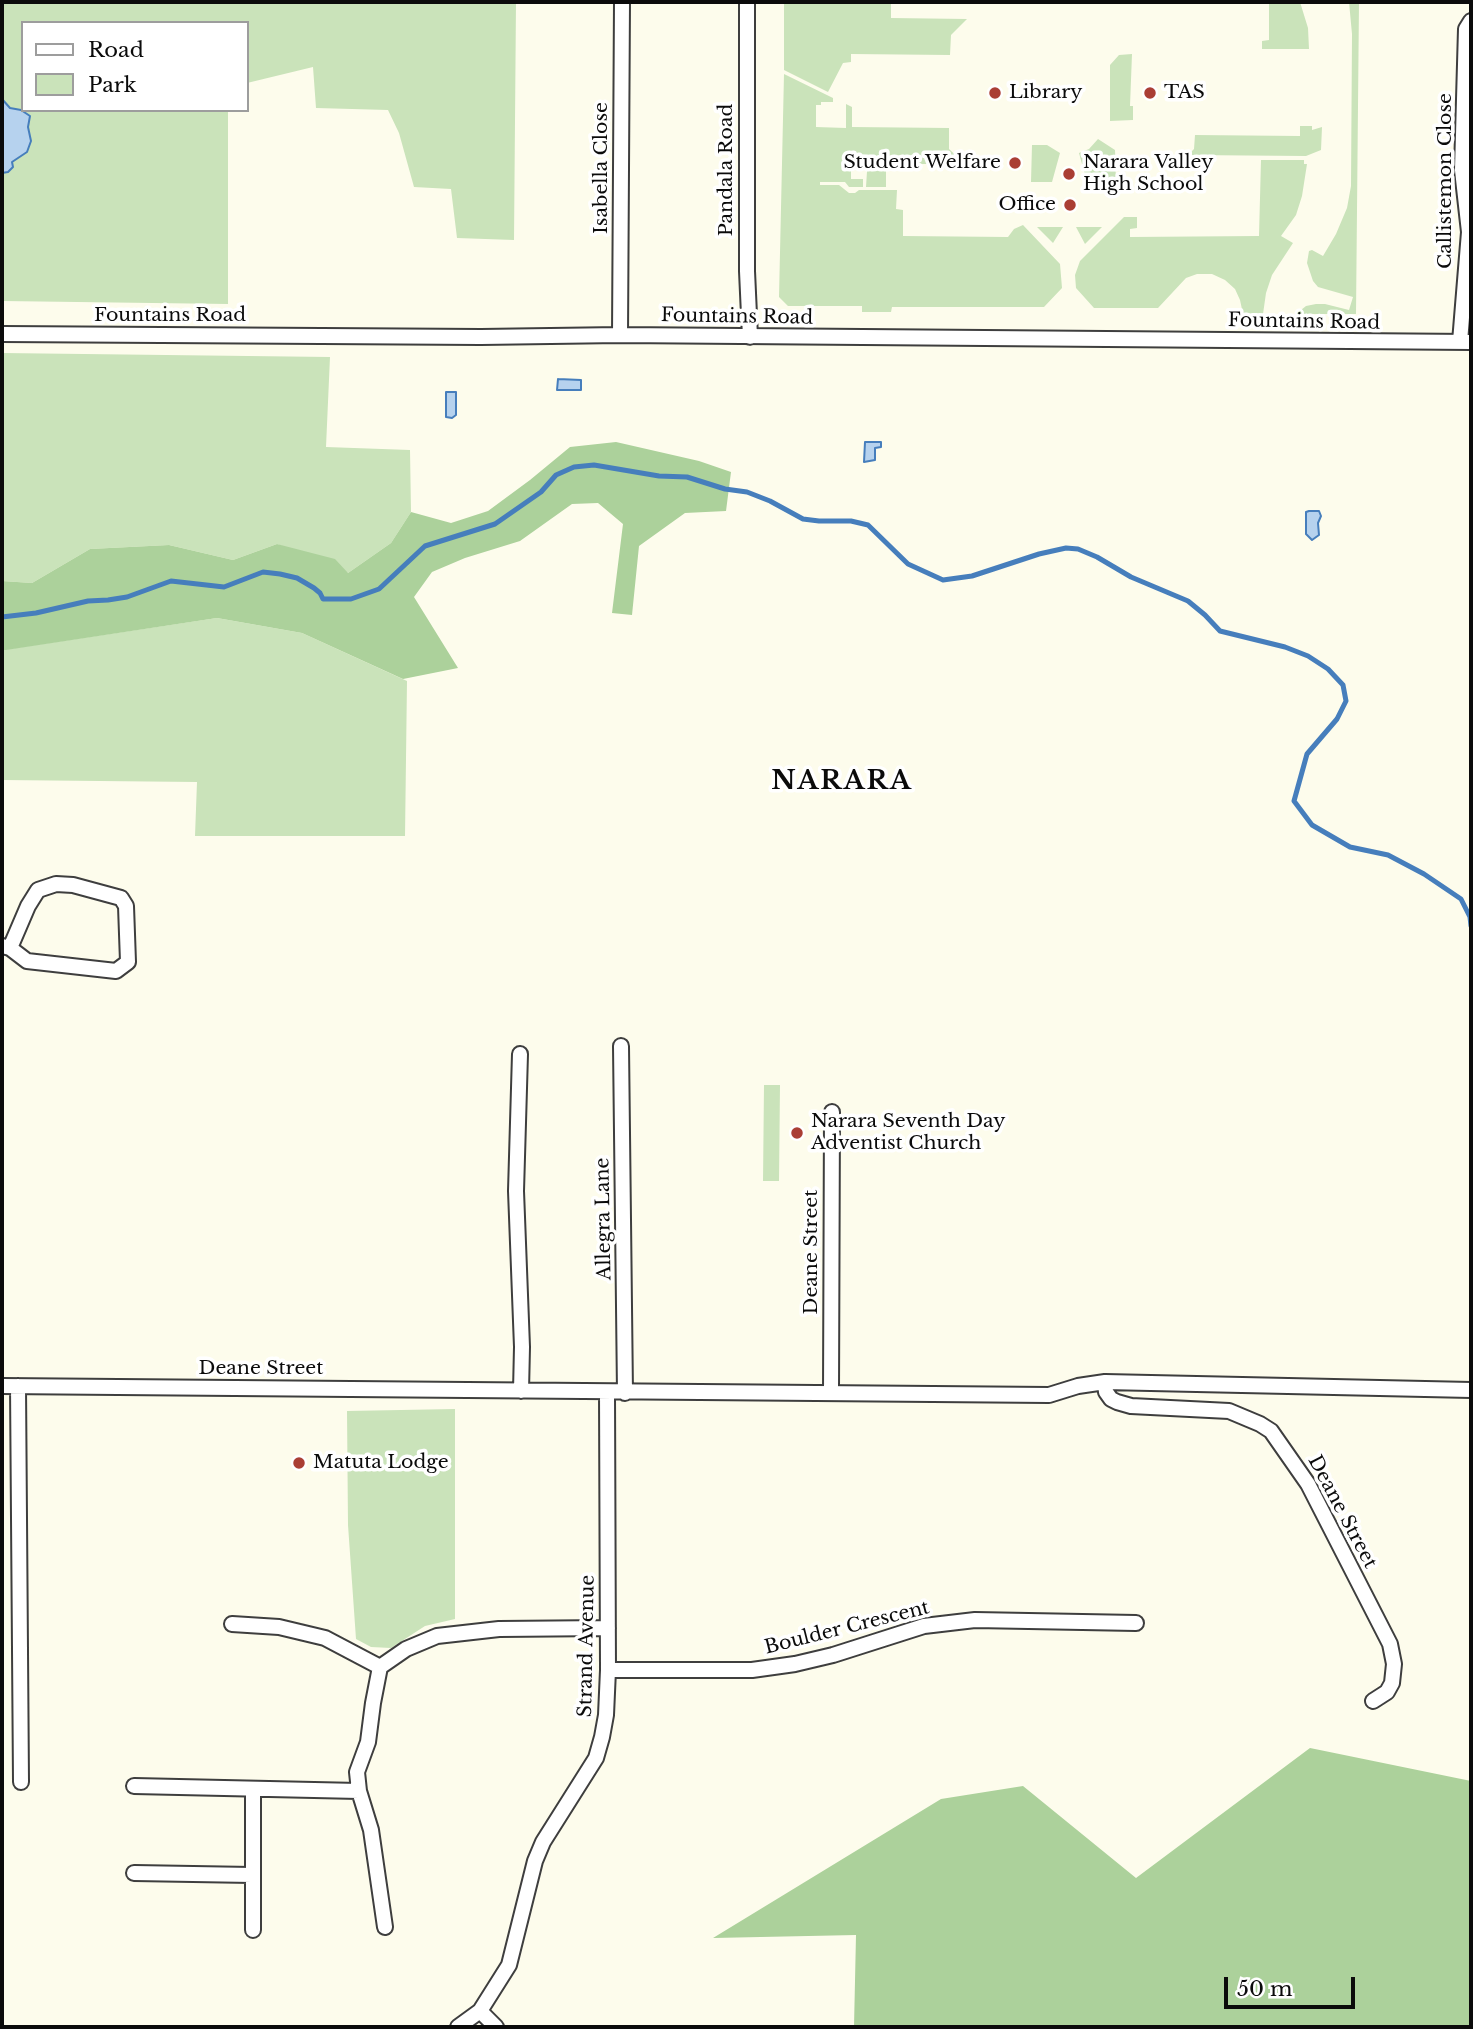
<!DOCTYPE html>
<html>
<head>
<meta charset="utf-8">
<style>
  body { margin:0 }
  #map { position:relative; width:1473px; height:2029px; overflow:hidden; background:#fdfcec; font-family:"Libre Baskerville",serif }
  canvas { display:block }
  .frame { position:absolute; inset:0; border:4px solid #0b0b0b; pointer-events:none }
  .legend { position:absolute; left:21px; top:21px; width:228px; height:91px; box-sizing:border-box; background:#fff; border:2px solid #9d9d9d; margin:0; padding:9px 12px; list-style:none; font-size:21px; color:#0b0b0b }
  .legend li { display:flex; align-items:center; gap:14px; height:35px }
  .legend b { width:35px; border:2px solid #9d9d9d }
  .scale { position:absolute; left:1224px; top:1977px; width:131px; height:32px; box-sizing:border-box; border:4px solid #0b0b0b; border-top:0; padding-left:9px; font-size:21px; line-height:24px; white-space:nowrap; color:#0b0b0b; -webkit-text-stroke:5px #fff; paint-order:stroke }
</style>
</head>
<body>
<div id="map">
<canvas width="1473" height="2029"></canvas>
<div class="frame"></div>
<ul class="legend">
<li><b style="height:9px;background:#fff"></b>Road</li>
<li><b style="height:19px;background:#cae3ba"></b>Park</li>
</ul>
<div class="scale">50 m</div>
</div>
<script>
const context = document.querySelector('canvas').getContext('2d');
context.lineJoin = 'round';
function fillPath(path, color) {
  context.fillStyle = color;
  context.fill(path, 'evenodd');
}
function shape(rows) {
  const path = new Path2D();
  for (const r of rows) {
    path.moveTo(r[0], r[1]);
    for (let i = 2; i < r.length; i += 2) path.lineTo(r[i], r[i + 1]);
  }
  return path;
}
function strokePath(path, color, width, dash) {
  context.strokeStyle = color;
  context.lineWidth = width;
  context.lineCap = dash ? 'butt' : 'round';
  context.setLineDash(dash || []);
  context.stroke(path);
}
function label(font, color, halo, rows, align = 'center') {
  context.font = font + ' "Libre Baskerville",serif';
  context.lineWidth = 7;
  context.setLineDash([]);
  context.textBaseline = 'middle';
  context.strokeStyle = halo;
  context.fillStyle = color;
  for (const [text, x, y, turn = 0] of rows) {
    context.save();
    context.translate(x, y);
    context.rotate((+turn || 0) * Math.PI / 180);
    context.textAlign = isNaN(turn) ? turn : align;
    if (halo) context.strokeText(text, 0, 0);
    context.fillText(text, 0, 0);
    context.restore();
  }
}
fillPath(shape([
  [2,2,516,2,514,240,457,238,451,189,414,187,399,133,388,110,316,108,313,67,247,83,247,23,23,23,23,110,228,110,228,304,2,301],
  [784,2,891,2,891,18,967,19,951,35,950,55,851,54,851,62,843,63,828,92,784,70],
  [1269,2,1300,2,1308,28,1309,49,1262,49,1262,41,1269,40],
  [1349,2,1359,2,1356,314,1296,314,1306,306,1316,304,1325,304,1349,310,1353,297,1318,287,1313,281,1307,263,1309,251,1312,250,1323,256,1336,234,1347,208,1351,186,1352,34],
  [1132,54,1130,106,1133,106,1133,120,1110,121,1110,65,1119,55],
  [784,74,833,98,833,102,821,102,821,105,816,105,816,127,846,128,846,104,852,107,852,127,949,128,949,149,965,164,886,164,886,187,866,187,868,156,851,156,851,179,863,179,863,187,849,187,845,182,820,182,820,185,839,185,849,193,855,193,859,190,897,190,896,209,903,210,903,236,1008,237,1014,229,1023,225,1060,264,1062,288,1044,307,892,307,891,312,862,312,862,306,788,306,779,297],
  [1300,126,1312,126,1312,130,1322,127,1321,150,1306,156,1188,155,1194,149,1195,135,1300,136],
  [1098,139,1115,150,1116,182,1087,182,1079,153,1089,149],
  [1032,145,1047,145,1060,153,1052,182,1031,182],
  [1261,160,1304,160,1304,164,1307,164,1302,196,1296,215,1281,236,1293,243,1272,275,1266,293,1263,314,1243,314,1240,300,1235,289,1225,280,1212,274,1197,274,1186,278,1158,308,1094,308,1076,288,1075,275,1080,261,1124,217,1137,217,1137,228,1130,229,1130,237,1259,236],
  [1037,227,1063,227,1053,243],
  [1076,227,1102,227,1085,244],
  [2,353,330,357,326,447,410,450,411,512,391,543,348,573,277,544,233,560,169,545,90,549,32,583,2,581],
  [217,618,302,633,407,681,405,836,195,836,197,782,2,780,2,650],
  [764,1085,780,1085,779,1181,763,1181],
  [455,1409,455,1619,425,1626,391,1648,371,1647,356,1639,348,1525,347,1411]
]), '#cae3ba');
fillPath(shape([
  [616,442,699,461,731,472,726,511,685,513,639,546,632,615,612,613,623,524,598,503,572,504,520,541,465,558,432,572,414,597,458,668,403,679,302,633,217,618,6,650,2,650,2,581,32,583,90,549,169,545,233,560,277,544,335,559,348,573,391,543,411,512,451,523,488,511,530,480,570,447],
  [1310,1748,1471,1781,1471,2027,854,2027,856,1935,713,1938,941,1799,1023,1786,1136,1878]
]), '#acd19b');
const water = shape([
  [2,99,10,108,21,110,30,116,28,127,31,141,27,152,12,162,13,167,8,172,2,173,2,99],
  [558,379,581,380,581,390,557,390,558,379],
  [446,392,456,392,456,415,452,418,446,417,446,392],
  [865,442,881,442,881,447,875,448,875,460,864,462,865,442],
  [1309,511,1319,511,1321,516,1318,523,1319,535,1312,540,1306,534,1306,512,1309,511]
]);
fillPath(water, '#b6d2ee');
strokePath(water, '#467ebc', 2);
strokePath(shape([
  [2,617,36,613,88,601,108,600,127,597,171,581,224,587,263,572,280,574,297,578,314,588,320,593,323,599,351,599,379,589,425,546,495,524,541,492,556,475,574,467,594,465,659,476,687,477,725,489,747,492,770,501,803,519,819,521,851,521,868,525,908,564,943,580,972,576,1039,554,1066,548,1078,549,1097,557,1131,577,1188,601,1205,615,1220,631,1285,647,1308,656,1328,669,1343,685,1346,701,1337,719,1307,754,1294,801,1312,825,1350,847,1388,855,1424,874,1461,899,1470,917,1471,926]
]), '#467ebc', 5);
const minor = shape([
  [747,2,747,271,750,337],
  [2,334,481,337,620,335,1471,342],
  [620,335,622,2],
  [1460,342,1469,232,1462,170,1466,29,1471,21],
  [2,946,10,948,27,961,116,971,128,962,126,906,121,898,73,885,56,884,38,890,28,906,10,948],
  [621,1046,625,1393],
  [520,1054,516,1191,522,1347,521,1391],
  [1105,1382,1106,1392,1111,1399,1117,1402,1131,1406,1229,1411,1260,1424,1271,1431,1308,1484,1390,1644,1394,1664,1392,1683,1387,1692,1373,1701],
  [2,1386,1049,1395,1078,1386,1105,1382,1471,1390],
  [18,1386,21,1782],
  [831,1393,832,1112],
  [232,1624,279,1627,325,1638,380,1667],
  [608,1670,752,1670,795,1664,833,1655,924,1626,975,1620,1136,1623],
  [134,1786,359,1791],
  [134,1873,252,1875],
  [385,1927,371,1830,359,1791,357,1772,368,1742,373,1703,380,1667,406,1649,437,1636,499,1629,608,1628],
  [253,1930,253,1789],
  [480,2011,496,2027],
  [458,2027,480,2011,509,1965,535,1861,543,1842,596,1758,602,1737,606,1715,608,1670,607,1392]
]);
strokePath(minor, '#3e3e3e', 18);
strokePath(minor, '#fff', 14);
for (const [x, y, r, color] of [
  [995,93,7,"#aa3e34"],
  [1150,93,7,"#aa3e34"],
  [1015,163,7,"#aa3e34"],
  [1069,174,7,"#aa3e34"],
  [1070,205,7,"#aa3e34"],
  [797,1133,7,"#aa3e34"],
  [299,1463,7,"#aa3e34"]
]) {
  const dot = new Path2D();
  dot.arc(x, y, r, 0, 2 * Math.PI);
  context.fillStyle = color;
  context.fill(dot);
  strokePath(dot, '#fff', 2.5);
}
label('19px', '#0b0b0b', '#fff', [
  ["Library",1009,93],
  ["TAS",1164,93],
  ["Student Welfare",1001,163,"right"],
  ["Narara Valley",1083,163],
  ["High School",1083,185],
  ["Office",1056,205,"right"],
  ["Narara Seventh Day",811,1122],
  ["Adventist Church",811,1144],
  ["Matuta Lodge",313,1463]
], 'left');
label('19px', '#0b0b0b', '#fff', [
  ["Isabella Close",602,168,-90],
  ["Pandala Road",727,170,-90],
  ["Callistemon Close",1446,181,-90],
  ["Fountains Road",170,316],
  ["Fountains Road",737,317,1],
  ["Fountains Road",1304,322,1],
  ["Allegra Lane",604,1219,-91],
  ["Deane Street",812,1252,-90],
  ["Deane Street",261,1369],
  ["Deane Street",1342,1512,62],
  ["Boulder Crescent",847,1628,-14],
  ["Strand Avenue",587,1646,-89]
]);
context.letterSpacing = '2px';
label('bold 26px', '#0b0b0b', '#fff', [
  ["NARARA",842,782]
]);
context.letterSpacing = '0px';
</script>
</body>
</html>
